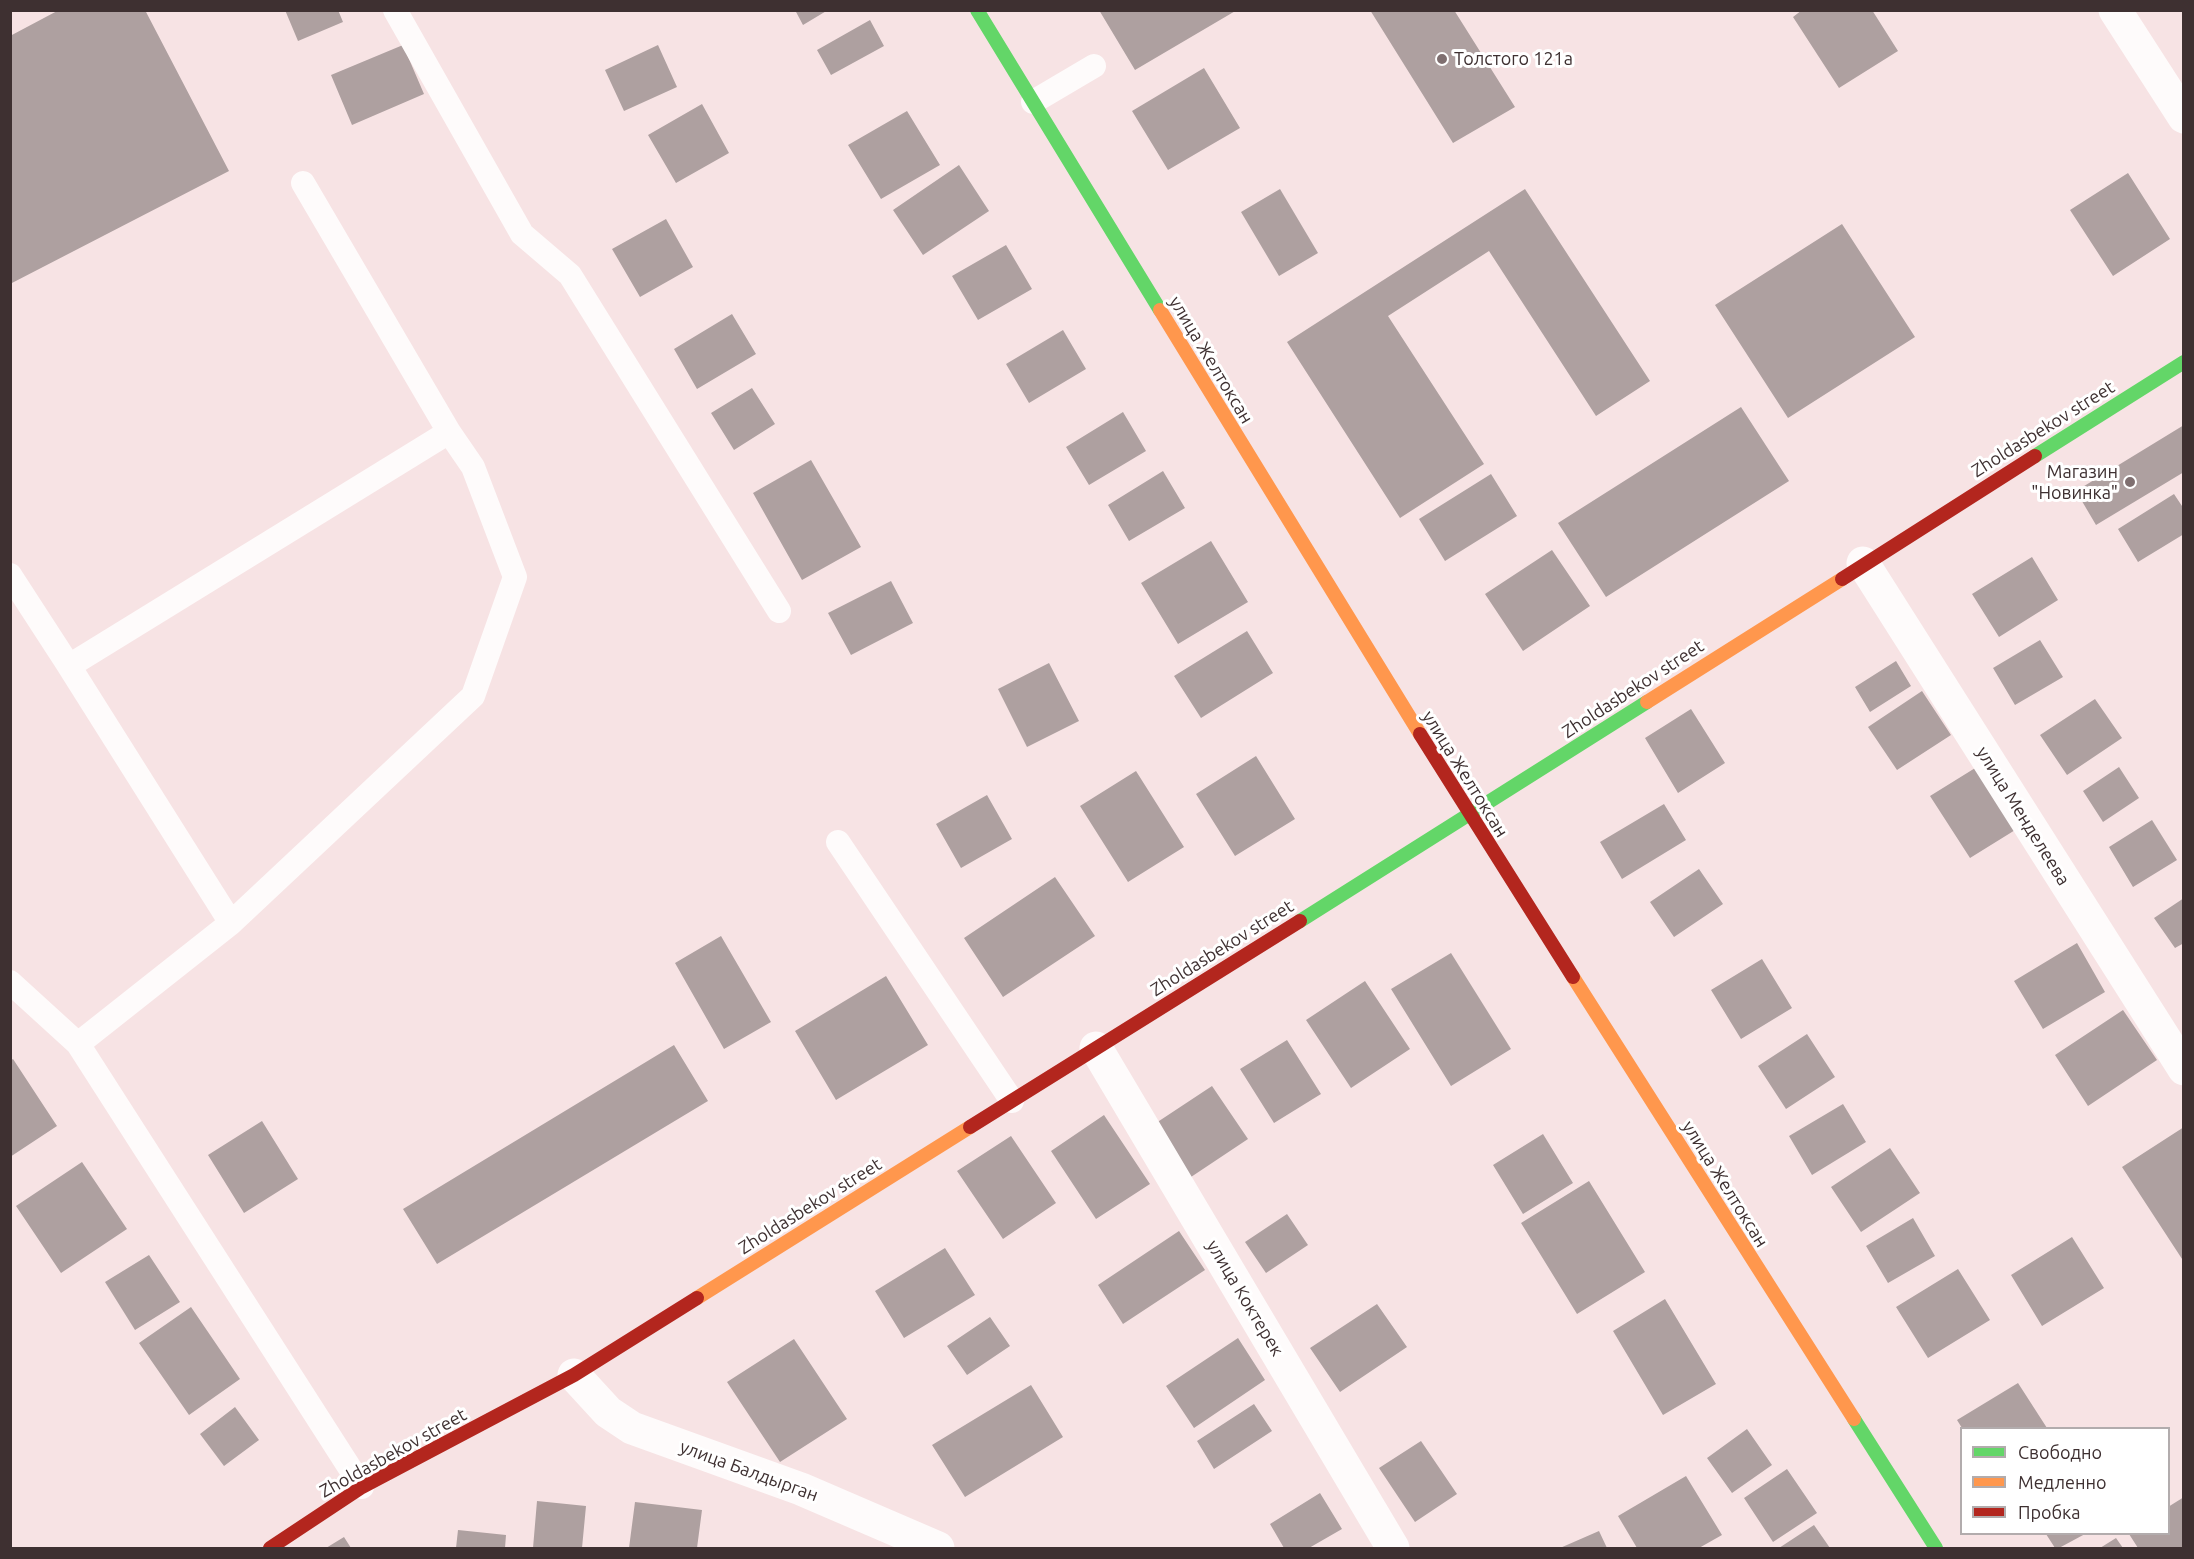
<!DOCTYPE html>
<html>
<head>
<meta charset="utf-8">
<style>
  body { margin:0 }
  #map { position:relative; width:2194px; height:1559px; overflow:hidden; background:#f7e3e4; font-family:Ubuntu,sans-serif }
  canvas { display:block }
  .frame { position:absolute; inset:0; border:12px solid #3e3031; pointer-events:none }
  .legend { position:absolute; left:1960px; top:1427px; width:210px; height:108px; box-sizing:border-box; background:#fff; border:2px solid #b2acad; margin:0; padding:8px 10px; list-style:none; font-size:18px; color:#3e3031 }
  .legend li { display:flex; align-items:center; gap:12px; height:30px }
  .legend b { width:30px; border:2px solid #b2acad }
</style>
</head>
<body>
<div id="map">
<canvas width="2194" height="1559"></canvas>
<div class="frame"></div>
<ul class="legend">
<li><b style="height:8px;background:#63d668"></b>Свободно</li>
<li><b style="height:8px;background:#ff974d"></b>Медленно</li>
<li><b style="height:8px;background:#b3261e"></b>Пробка</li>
</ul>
</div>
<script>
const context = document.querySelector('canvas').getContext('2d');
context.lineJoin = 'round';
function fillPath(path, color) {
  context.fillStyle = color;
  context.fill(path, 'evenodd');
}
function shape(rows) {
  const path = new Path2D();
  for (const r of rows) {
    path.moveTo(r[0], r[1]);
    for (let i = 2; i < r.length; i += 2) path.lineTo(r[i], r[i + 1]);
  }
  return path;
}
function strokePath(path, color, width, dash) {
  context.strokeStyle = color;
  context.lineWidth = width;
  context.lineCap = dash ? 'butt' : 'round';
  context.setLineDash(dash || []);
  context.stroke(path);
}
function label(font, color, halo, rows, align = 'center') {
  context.font = font + ' Ubuntu,sans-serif';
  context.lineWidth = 6;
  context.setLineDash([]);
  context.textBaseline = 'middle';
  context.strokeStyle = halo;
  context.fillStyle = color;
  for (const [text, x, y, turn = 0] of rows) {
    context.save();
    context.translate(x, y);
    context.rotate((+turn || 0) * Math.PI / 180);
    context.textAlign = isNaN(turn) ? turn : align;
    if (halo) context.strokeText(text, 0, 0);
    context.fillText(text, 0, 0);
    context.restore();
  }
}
fillPath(shape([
  [59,10,145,10,229,171,10,284,10,36],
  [285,10,338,10,343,22,298,41],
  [795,10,828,10,803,25],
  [1099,10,1237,10,1135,70],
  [1370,10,1454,10,1515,107,1453,143],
  [1802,10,1872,10,1898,51,1839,88,1793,17],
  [870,20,884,46,831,75,817,50],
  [403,45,424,94,352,125,331,75],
  [658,45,677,87,624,111,605,70],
  [1204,68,1240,128,1168,170,1132,111],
  [702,104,729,153,676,183,648,135],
  [907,111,940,165,881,199,848,145],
  [959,165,989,211,923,255,893,210],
  [2128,173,2170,239,2113,276,2070,210],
  [1280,189,1318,253,1279,276,1241,212],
  [1525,189,1650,381,1596,416,1489,251,1388,316,1484,464,1400,518,1287,342],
  [666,219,693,267,640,297,612,249],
  [1842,224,1915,337,1788,418,1715,305],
  [1006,245,1032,289,978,320,952,276],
  [732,314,756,354,697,389,674,349],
  [1063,330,1086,369,1029,403,1006,364],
  [752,388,775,424,734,450,711,413],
  [1741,407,1789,481,1606,597,1558,523],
  [1123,412,1146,451,1089,485,1066,447],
  [2184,425,2184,472,2096,525,2076,491],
  [811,460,861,547,802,580,753,493],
  [1163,471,1185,508,1129,541,1108,505],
  [1491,474,1517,516,1445,561,1419,519],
  [2174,494,2184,509,2184,534,2138,562,2118,529],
  [1211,541,1248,602,1178,644,1141,583],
  [1552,550,1590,606,1523,651,1485,594],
  [2032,557,2058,600,1999,637,1972,594],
  [891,581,913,623,851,655,828,613],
  [1247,631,1273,673,1201,718,1174,676],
  [2040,640,2063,677,2015,705,1993,668],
  [1896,661,1911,686,1870,712,1855,687],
  [1049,663,1079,721,1027,747,998,689],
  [1922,691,1951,735,1897,770,1868,727],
  [2095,699,2122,738,2067,775,2040,735],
  [1691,709,1725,763,1678,793,1645,738],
  [1256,756,1295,819,1235,856,1196,794],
  [1980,765,2020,827,1970,858,1930,796],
  [2119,767,2139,798,2103,822,2083,791],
  [1136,771,1184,847,1128,882,1080,806],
  [987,795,1012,839,961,868,936,824],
  [1664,804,1686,840,1622,879,1600,842],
  [2152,820,2177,860,2133,887,2109,847],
  [1699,869,1723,904,1674,937,1650,902],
  [1055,877,1095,936,1003,997,964,938],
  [2184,898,2184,943,2175,948,2154,918],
  [721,936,771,1022,724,1049,675,963],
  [2077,943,2105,992,2043,1029,2014,981],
  [1451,953,1511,1049,1451,1086,1391,989],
  [1762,959,1792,1008,1741,1039,1711,990],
  [886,976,928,1045,836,1100,795,1031],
  [1365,981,1410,1049,1351,1088,1306,1020],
  [2123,1010,2157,1060,2088,1106,2055,1055],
  [1807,1034,1835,1077,1786,1109,1758,1066],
  [1287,1040,1321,1094,1274,1123,1240,1069],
  [674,1045,708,1101,437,1264,403,1209],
  [13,1059,57,1126,10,1157,10,1061],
  [1212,1086,1248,1139,1191,1177,1156,1123],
  [1843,1104,1866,1142,1812,1175,1789,1136],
  [1104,1115,1150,1184,1096,1219,1051,1151],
  [262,1121,298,1179,244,1213,208,1155],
  [2184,1127,2184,1262,2122,1167],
  [1543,1134,1573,1183,1523,1214,1493,1165],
  [1011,1136,1056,1203,1003,1239,957,1171],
  [1890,1148,1920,1193,1861,1232,1831,1187],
  [82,1162,127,1229,61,1273,16,1206],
  [1589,1181,1645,1272,1577,1314,1521,1223],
  [1287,1214,1308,1245,1266,1273,1245,1242],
  [1913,1218,1935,1256,1888,1283,1866,1246],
  [1179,1231,1205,1270,1123,1324,1098,1285],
  [2072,1237,2104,1288,2042,1326,2011,1275],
  [945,1248,975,1295,904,1338,875,1291],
  [149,1255,180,1302,135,1330,105,1282],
  [1958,1269,1990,1320,1928,1358,1896,1307],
  [1665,1299,1716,1384,1663,1415,1613,1331],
  [1377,1304,1407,1347,1340,1392,1310,1348],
  [191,1307,240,1379,189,1415,139,1343],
  [990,1317,1010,1346,967,1375,947,1346],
  [1238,1338,1265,1380,1194,1428,1166,1386],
  [794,1339,847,1419,780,1462,727,1382],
  [2018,1383,2047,1428,1962,1428,1957,1420],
  [1031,1385,1063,1437,965,1497,932,1445],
  [1254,1404,1272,1431,1214,1469,1197,1441],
  [235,1407,259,1440,224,1466,200,1434],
  [1747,1429,1772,1465,1732,1493,1707,1458],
  [1421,1441,1457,1494,1415,1522,1379,1468],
  [1787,1469,1817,1513,1773,1542,1744,1498],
  [1686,1476,1722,1535,1699,1548,1637,1548,1618,1516],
  [1320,1493,1342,1529,1309,1548,1284,1548,1270,1524],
  [2184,1497,2184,1548,2138,1548,2129,1534,2168,1534,2168,1507],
  [537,1501,586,1506,582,1548,533,1548],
  [635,1502,702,1510,697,1548,629,1548],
  [1814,1525,1830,1548,1779,1548],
  [458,1530,506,1535,505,1548,456,1548],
  [1599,1531,1607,1548,1560,1548],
  [2046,1534,2085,1534,2059,1548,2055,1548],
  [344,1537,351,1548,326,1548],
  [2116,1538,2123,1548,2100,1548]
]), '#aea0a0');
strokePath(shape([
  [395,10,522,234,570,275,779,611],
  [1033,102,1094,66],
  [10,575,69,666],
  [838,842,1012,1101],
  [231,923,69,666,449,432],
  [10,982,78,1044,362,1487],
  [78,1044,231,923,473,696,515,577,473,467,449,432,303,183]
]), '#fefbfb', 24);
strokePath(shape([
  [2115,10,2184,117],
  [1863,563,2184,1069],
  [1096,1048,1393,1548],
  [574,1375,608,1412,632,1428,801,1489,938,1548]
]), '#fefbfb', 33);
strokePath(shape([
  [977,10,1160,310],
  [2035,456,2184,362],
  [1300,921,1647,702],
  [1854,1419,1936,1548]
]), '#63d668', 14);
strokePath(shape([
  [1160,310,1420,734],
  [1647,702,1842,579],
  [1573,977,1854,1419],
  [697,1298,970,1127]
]), '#ff974d', 14);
strokePath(shape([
  [1842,579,2035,456],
  [1420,734,1573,977],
  [970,1127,1300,921],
  [270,1548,362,1487,574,1375,697,1298]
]), '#b3261e', 14);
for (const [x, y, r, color] of [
  [1442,59,6,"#7f6f70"],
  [2130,482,6,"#7f6f70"]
]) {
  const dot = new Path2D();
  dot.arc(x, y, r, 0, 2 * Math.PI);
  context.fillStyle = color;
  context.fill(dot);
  strokePath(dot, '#fff', 2);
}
label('18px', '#3e3031', '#fff', [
  ["Толстого 121а",1454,59],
  ["Магазин",2118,472,"right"],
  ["\"Новинка\"",2118,493,"right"]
], 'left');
label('18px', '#3e3031', '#fff', [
  ["улица Желтоксан",1211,360,59],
  ["Zholdasbekov street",2043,429,-32],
  ["Zholdasbekov street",1633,689,-33],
  ["улица Желтоксан",1465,774,58],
  ["улица Менделеева",2023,816,58],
  ["Zholdasbekov street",1222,948,-32],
  ["улица Желтоксан",1725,1184,58],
  ["Zholdasbekov street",810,1206,-32],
  ["улица Коктерек",1245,1298,59],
  ["Zholdasbekov street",393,1453,-29],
  ["улица Балдырган",749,1471,20]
]);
</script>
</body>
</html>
